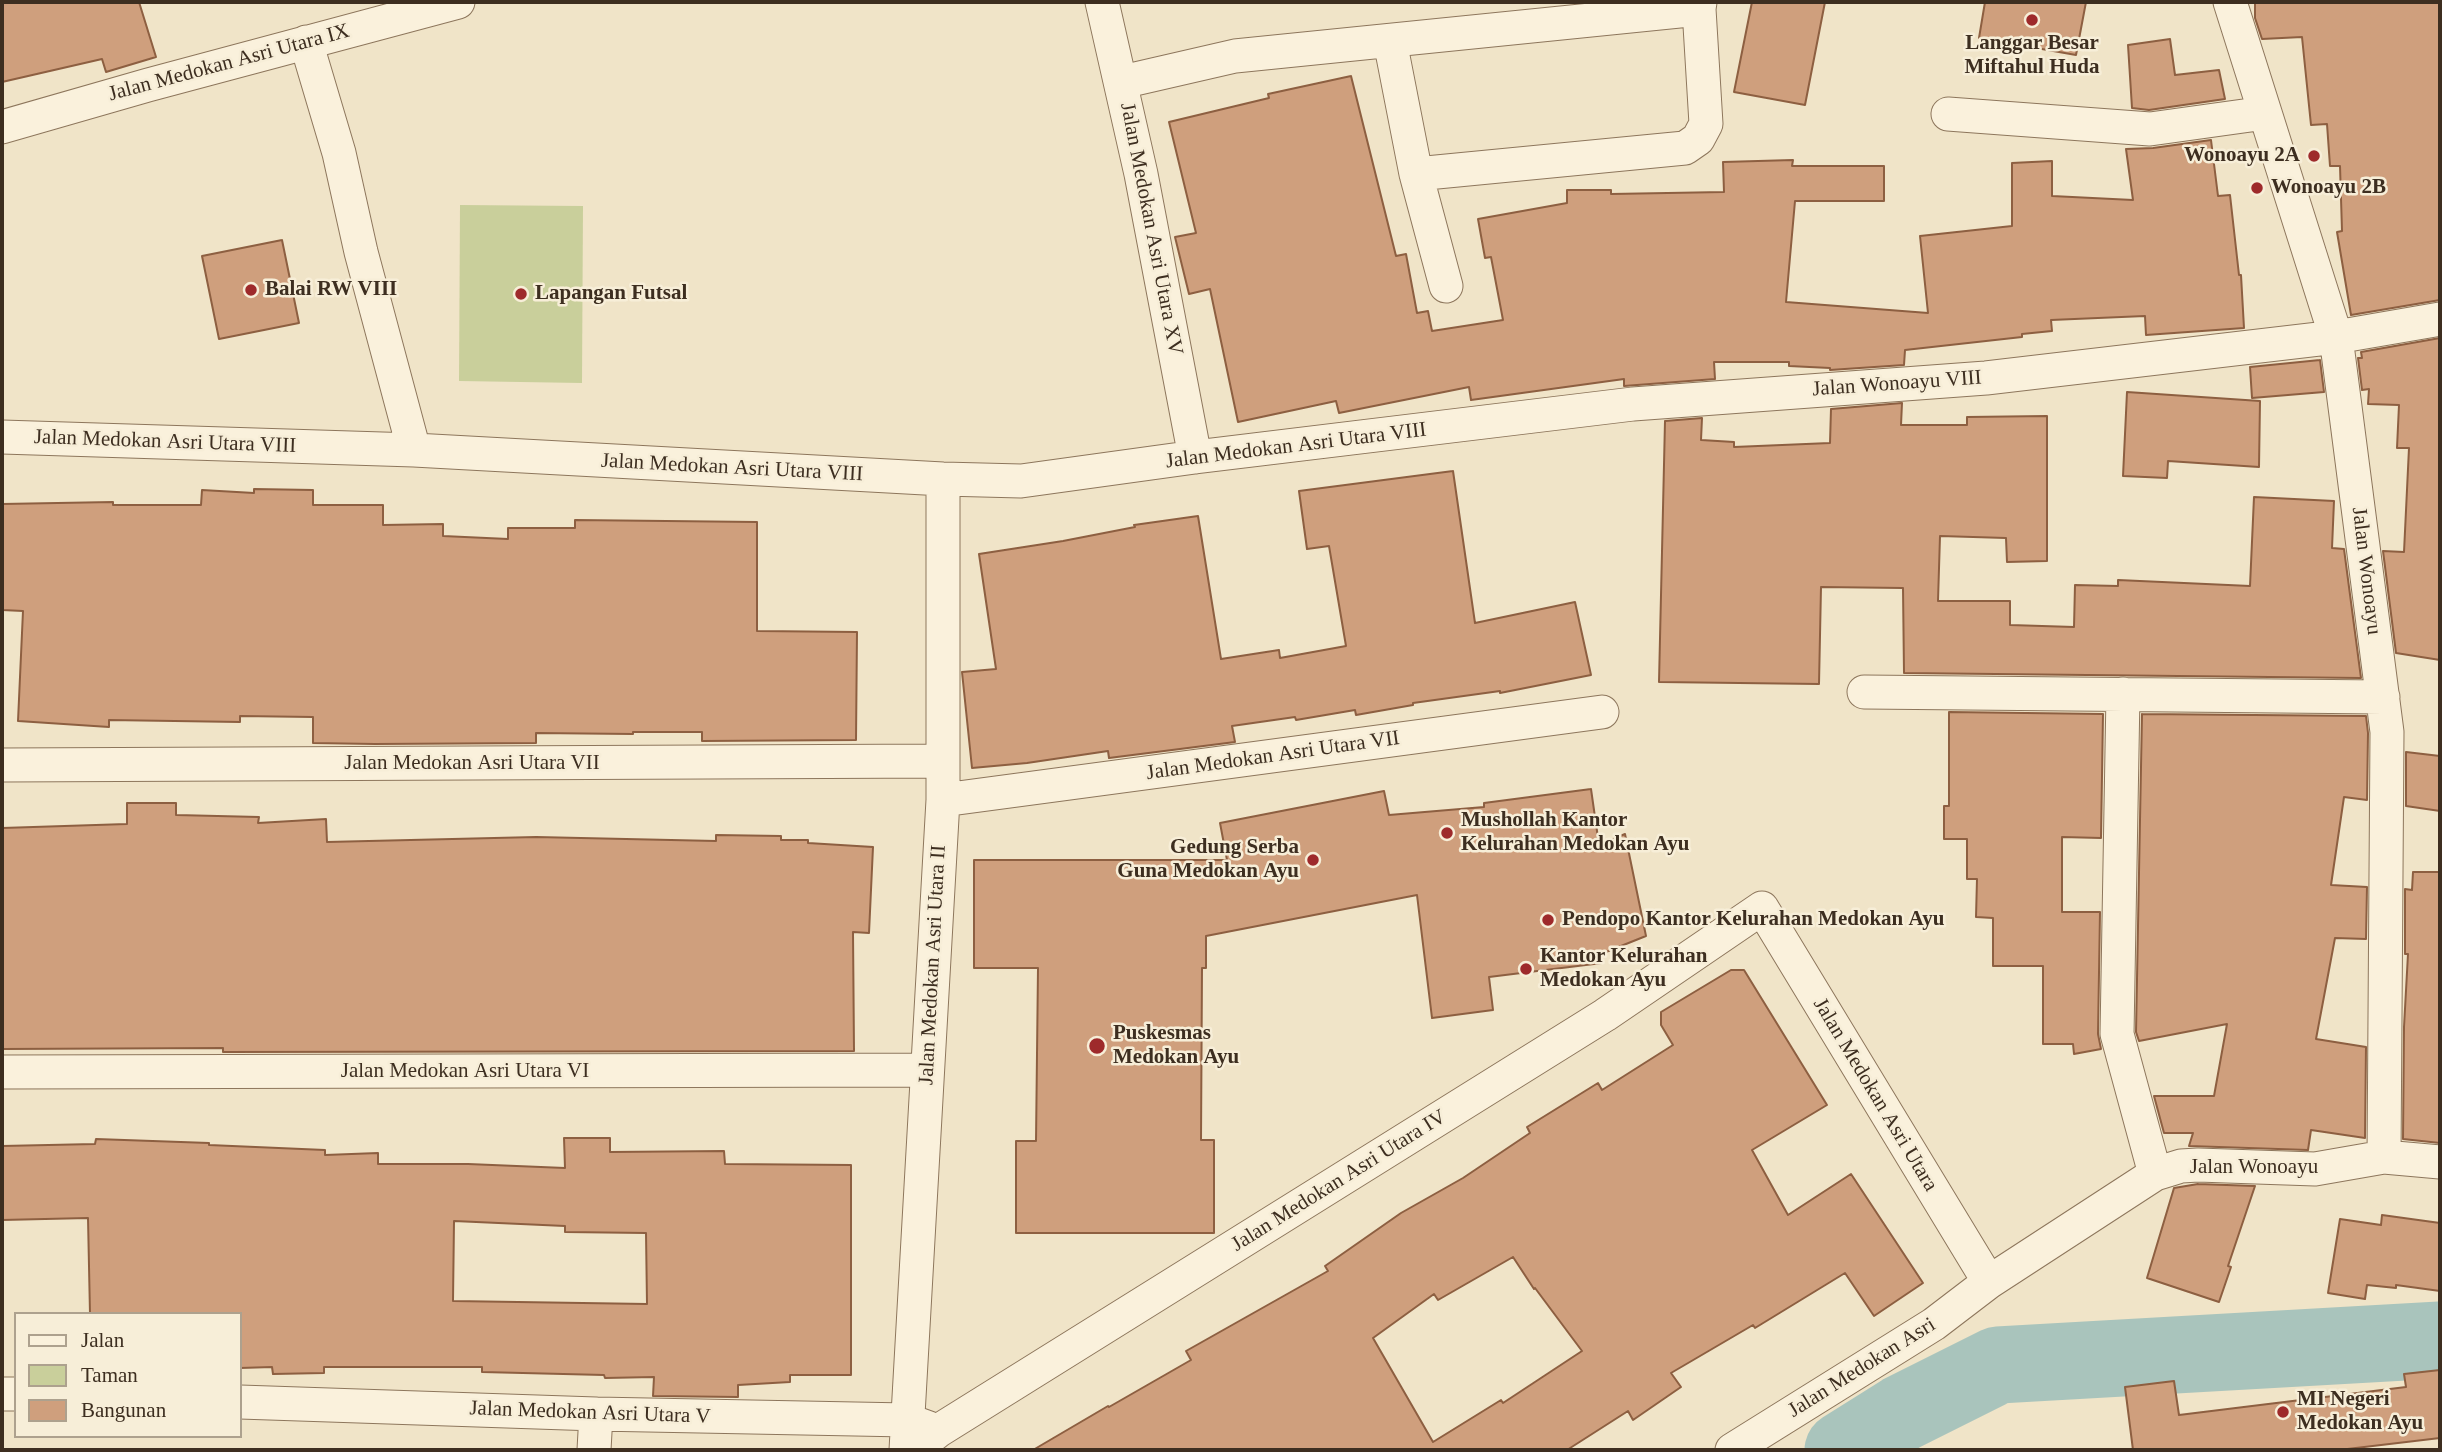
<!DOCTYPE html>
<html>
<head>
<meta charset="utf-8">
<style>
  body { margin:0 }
  #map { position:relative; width:2442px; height:1452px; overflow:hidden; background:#f0e4c8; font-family:"Times New Roman",serif }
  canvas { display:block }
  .frame { position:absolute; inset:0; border:4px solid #3d2e20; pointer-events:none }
  .legend { position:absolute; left:14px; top:1312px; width:228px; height:126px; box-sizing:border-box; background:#f7eed8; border:2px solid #ada18e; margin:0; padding:9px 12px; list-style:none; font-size:21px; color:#3d2e20 }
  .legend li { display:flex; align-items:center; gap:14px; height:35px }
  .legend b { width:35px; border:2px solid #ada18e }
</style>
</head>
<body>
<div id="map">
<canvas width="2442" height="1452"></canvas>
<div class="frame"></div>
<ul class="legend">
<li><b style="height:9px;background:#faf1dc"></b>Jalan</li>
<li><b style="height:19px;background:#c9cf9b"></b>Taman</li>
<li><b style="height:19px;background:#cf9f7d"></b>Bangunan</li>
</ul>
</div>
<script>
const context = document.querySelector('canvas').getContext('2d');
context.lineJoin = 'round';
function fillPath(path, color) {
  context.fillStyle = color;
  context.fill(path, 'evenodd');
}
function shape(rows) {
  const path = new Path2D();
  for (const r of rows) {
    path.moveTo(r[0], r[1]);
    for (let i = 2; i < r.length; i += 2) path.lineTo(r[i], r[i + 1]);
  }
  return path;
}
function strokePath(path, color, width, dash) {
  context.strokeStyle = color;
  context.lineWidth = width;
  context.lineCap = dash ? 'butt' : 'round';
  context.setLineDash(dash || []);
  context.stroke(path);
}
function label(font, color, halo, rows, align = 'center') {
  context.font = font + ' "Times New Roman",serif';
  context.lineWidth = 5;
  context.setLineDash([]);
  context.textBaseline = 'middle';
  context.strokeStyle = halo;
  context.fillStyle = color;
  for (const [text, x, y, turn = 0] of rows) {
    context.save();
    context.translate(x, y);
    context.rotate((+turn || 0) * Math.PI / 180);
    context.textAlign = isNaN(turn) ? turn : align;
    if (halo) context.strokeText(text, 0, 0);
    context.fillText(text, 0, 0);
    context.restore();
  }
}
fillPath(shape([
  [460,205,583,206,582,383,459,381]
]), '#c9cf9b');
strokePath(shape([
  [1843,1450,1902,1413,1998,1365,2440,1340]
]), '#a9c4bc', 77);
const building = shape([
  [2,2,139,2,156,57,106,72,102,59,2,82,2,2],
  [1752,2,1825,2,1805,105,1734,92,1752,2],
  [1985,2,2086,2,2076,55,1979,38,1985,2],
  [2255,2,2440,2,2440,300,2351,315,2337,232,2342,231,2340,166,2330,166,2327,124,2311,125,2302,37,2262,39,2255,18,2255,2],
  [2170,39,2175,75,2219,70,2225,99,2149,110,2132,108,2128,45,2170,39],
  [1351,76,1396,256,1406,254,1417,313,1428,311,1432,331,1503,320,1491,257,1485,258,1478,219,1567,203,1567,190,1611,190,1611,194,1724,192,1723,162,1793,160,1792,166,1884,166,1884,201,1795,201,1786,302,1928,313,1920,236,2012,226,2012,163,2052,161,2052,196,2133,200,2126,149,2153,148,2211,140,2218,196,2230,195,2239,275,2241,275,2244,328,2146,335,2145,316,2051,320,2052,331,2022,334,2022,337,1905,350,1904,365,1830,370,1830,368,1789,366,1789,362,1714,362,1715,379,1624,386,1624,379,1471,400,1469,387,1339,413,1336,401,1238,422,1210,289,1189,294,1175,237,1196,233,1169,122,1269,98,1268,94,1351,76],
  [282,240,299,323,219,339,202,256,282,240],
  [2440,338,2440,660,2396,653,2383,551,2404,552,2409,448,2397,448,2399,405,2368,404,2369,389,2362,390,2358,358,2362,358,2361,352,2440,338],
  [2320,360,2324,392,2252,398,2250,367,2320,360],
  [2127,392,2260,401,2259,467,2168,461,2167,478,2123,476,2127,392],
  [1902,403,1901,425,1967,425,1967,417,2047,416,2047,561,2007,562,2006,538,1940,536,1938,601,2010,601,2010,625,2074,627,2075,585,2118,586,2118,580,2250,586,2254,497,2334,501,2332,548,2344,549,2361,678,1904,673,1903,588,1821,587,1819,684,1659,682,1665,421,1702,418,1701,440,1734,442,1734,447,1830,443,1831,409,1902,403],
  [1453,471,1475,623,1575,602,1591,675,1500,693,1500,691,1413,703,1413,705,1356,715,1355,710,1296,720,1295,717,1232,726,1235,742,1109,758,1108,751,1027,763,972,768,962,672,996,669,979,554,1063,541,1135,527,1134,525,1198,516,1221,659,1279,650,1280,658,1346,646,1329,546,1307,549,1299,491,1453,471],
  [254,489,313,490,313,505,383,505,383,525,443,524,443,536,508,539,508,528,575,528,575,520,757,522,757,631,857,632,856,740,702,741,702,732,633,732,633,734,536,733,536,743,375,744,313,743,313,717,240,716,240,722,109,720,109,727,18,721,23,611,2,610,2,504,113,502,113,505,201,505,202,490,254,493,254,489],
  [1949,712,2103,714,2101,838,2062,837,2062,912,2100,912,2098,1034,2101,1049,2074,1054,2073,1044,2043,1044,2043,966,1993,966,1993,918,1976,917,1977,879,1967,879,1967,839,1944,839,1944,806,1949,806,1949,712],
  [2142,714,2366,716,2368,733,2367,800,2344,797,2331,885,2367,887,2366,939,2335,938,2316,1039,2366,1047,2365,1138,2311,1130,2308,1150,2189,1146,2193,1133,2164,1133,2154,1096,2214,1096,2227,1024,2139,1041,2136,1032,2142,714],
  [2406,752,2440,756,2440,811,2406,806,2406,752],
  [1591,789,1599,845,1625,834,1646,936,1601,954,1602,963,1489,977,1493,1010,1432,1018,1417,895,1206,936,1206,968,1202,968,1201,1140,1214,1140,1214,1233,1016,1233,1016,1141,1036,1141,1038,968,974,968,974,860,1227,860,1220,823,1384,791,1389,815,1484,807,1484,803,1591,789],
  [127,803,176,803,176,815,259,817,258,823,326,819,327,842,536,837,716,841,716,835,781,836,781,840,808,840,808,843,873,847,869,933,853,932,854,1051,223,1052,223,1048,2,1049,2,828,127,824,127,803],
  [2413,872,2440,872,2440,1143,2403,1139,2404,1027,2408,954,2405,954,2405,889,2412,890,2413,872],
  [1731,970,1744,970,1827,1105,1752,1150,1788,1215,1851,1174,1923,1283,1874,1316,1845,1273,1755,1328,1753,1325,1671,1373,1681,1387,1633,1420,1628,1411,1567,1450,1033,1450,1108,1406,1109,1407,1191,1360,1186,1351,1328,1271,1325,1266,1401,1213,1463,1178,1530,1133,1527,1127,1598,1083,1602,1090,1673,1045,1661,1025,1661,1012,1731,970],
  [1513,1257,1534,1289,1535,1288,1582,1351,1503,1403,1501,1400,1433,1442,1373,1338,1434,1294,1438,1300,1513,1257],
  [564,1138,610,1138,610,1152,724,1151,725,1164,851,1165,851,1375,790,1375,790,1382,738,1385,738,1397,653,1396,654,1377,605,1378,604,1375,482,1372,482,1367,324,1367,324,1373,273,1374,272,1367,240,1368,240,1314,90,1314,88,1218,2,1220,2,1146,95,1144,96,1139,209,1143,209,1145,325,1150,325,1155,378,1153,378,1164,468,1164,565,1168,564,1138],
  [454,1221,565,1226,565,1232,646,1233,647,1304,453,1301,454,1221],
  [2198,1184,2255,1186,2228,1266,2231,1267,2219,1302,2147,1278,2174,1188,2198,1184],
  [2382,1215,2440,1223,2440,1291,2396,1285,2396,1288,2367,1285,2365,1299,2328,1293,2340,1219,2381,1225,2382,1215],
  [2440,1370,2440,1438,2339,1450,2133,1450,2125,1387,2174,1381,2179,1415,2406,1387,2404,1374,2440,1370]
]);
fillPath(building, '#cf9f7d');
strokePath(building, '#8d5f41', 2);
const minor = shape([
  [1102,2,1141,174,1195,457],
  [2230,2,2336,337,2387,732,2384,1157],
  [1390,41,1416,174,1446,286],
  [306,42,339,153,361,252,414,450],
  [1122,82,1235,56,1699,9],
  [1948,114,2150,129,2265,113],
  [2,127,148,85,458,2],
  [1416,174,1685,148,1698,139,1706,124,1699,9,1700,2],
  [2,437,414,450,943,479,1021,481,1195,457,1633,404,1986,378,2336,337,2440,319],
  [1864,692,2383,697],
  [2123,694,2117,1034,2155,1174],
  [2,765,943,761],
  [943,800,1602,712],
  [2,1072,927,1070],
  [2,1394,16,1394],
  [240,1402,596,1414,907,1420,929,1428],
  [594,1450,596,1414],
  [906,1450,943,800,943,479],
  [914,1450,938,1431,1605,1015,1762,908,1989,1282],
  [1732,1450,1934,1324,1989,1282,2155,1174,2181,1166,2198,1165,2315,1169,2384,1157,2440,1162]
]);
strokePath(minor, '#8d765c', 35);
strokePath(minor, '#faf1dc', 33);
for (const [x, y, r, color] of [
  [2032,20,7,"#9e2a2b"],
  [2314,156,7,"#9e2a2b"],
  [2257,188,7,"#9e2a2b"],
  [251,290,7,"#9e2a2b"],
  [521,294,7,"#9e2a2b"],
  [1447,833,7,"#9e2a2b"],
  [1313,860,7,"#9e2a2b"],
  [1548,920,7,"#9e2a2b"],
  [1526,969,7,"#9e2a2b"],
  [1097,1046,9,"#9e2a2b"],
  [2283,1412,7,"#9e2a2b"]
]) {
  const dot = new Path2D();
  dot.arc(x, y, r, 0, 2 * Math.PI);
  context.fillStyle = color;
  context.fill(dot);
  strokePath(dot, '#f7eed8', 2.5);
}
label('bold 21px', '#3d2e20', '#f7eed8', [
  ["Langgar Besar",2032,44,"center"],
  ["Miftahul Huda",2032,68,"center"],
  ["Wonoayu 2A",2300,156,"right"],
  ["Wonoayu 2B",2271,188],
  ["Balai RW VIII",265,290],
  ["Lapangan Futsal",535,294],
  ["Mushollah Kantor",1461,821],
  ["Kelurahan Medokan Ayu",1461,845],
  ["Gedung Serba",1299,848,"right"],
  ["Guna Medokan Ayu",1299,872,"right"],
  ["Pendopo Kantor Kelurahan Medokan Ayu",1562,920],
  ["Kantor Kelurahan",1540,957],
  ["Medokan Ayu",1540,981],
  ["Puskesmas",1113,1034],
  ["Medokan Ayu",1113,1058],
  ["MI Negeri",2297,1400],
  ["Medokan Ayu",2297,1424]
], 'left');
label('21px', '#3d2e20', '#f7eed8', [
  ["Jalan Medokan Asri Utara IX",229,63,-15],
  ["Jalan Medokan Asri Utara XV",1151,229,79],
  ["Jalan Wonoayu VIII",1897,384,-4],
  ["Jalan Medokan Asri Utara VIII",165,442,2],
  ["Jalan Medokan Asri Utara VIII",1296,446,-7],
  ["Jalan Medokan Asri Utara VIII",732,468,3],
  ["Jalan Wonoayu",2366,571,83],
  ["Jalan Medokan Asri Utara VII",1273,756,-8],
  ["Jalan Medokan Asri Utara VII",472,763],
  ["Jalan Medokan Asri Utara II",933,965,-87],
  ["Jalan Medokan Asri Utara VI",465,1071],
  ["Jalan Medokan Asri Utara",1875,1095,59],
  ["Jalan Wonoayu",2254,1167],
  ["Jalan Medokan Asri Utara IV",1339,1181,-32],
  ["Jalan Medokan Asri",1862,1368,-32],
  ["Jalan Medokan Asri Utara V",590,1413,2]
]);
</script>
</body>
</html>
